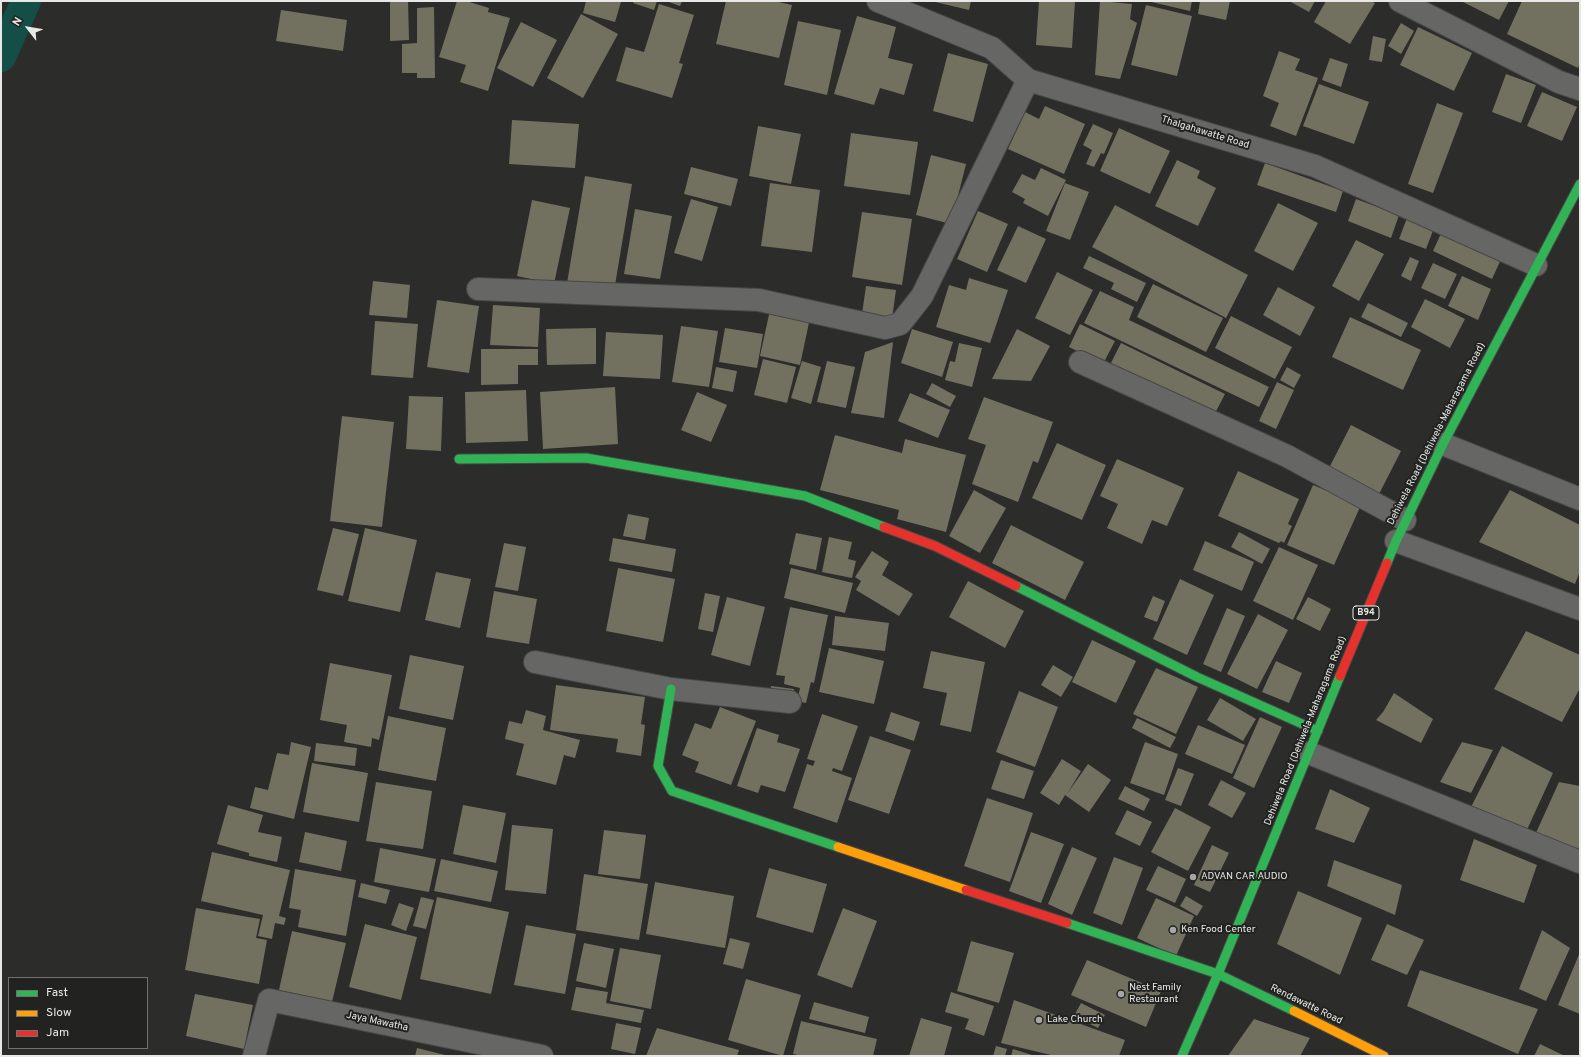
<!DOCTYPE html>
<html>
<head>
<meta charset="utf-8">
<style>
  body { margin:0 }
  #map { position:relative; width:1581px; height:1057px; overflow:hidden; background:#2c2c2b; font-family:Overpass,sans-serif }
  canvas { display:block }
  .frame { position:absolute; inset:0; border:2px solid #e8e9e7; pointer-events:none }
  .legend { position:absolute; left:8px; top:977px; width:140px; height:72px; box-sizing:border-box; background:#222321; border:1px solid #717270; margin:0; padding:5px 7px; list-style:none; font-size:12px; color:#e8e9e7 }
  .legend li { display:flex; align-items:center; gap:8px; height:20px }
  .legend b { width:20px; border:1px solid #717270 }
  .north { position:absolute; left:8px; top:8px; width:40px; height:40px; -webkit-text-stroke:3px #222321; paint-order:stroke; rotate:301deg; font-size:11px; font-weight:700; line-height:16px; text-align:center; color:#e8e9e7 }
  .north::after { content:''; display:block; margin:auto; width:14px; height:18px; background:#e8e9e7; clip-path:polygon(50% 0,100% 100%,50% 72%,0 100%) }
</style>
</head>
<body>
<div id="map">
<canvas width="1581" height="1057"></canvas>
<div class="frame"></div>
<ul class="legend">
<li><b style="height:5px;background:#30b455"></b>Fast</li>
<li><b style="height:5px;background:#ff9f0a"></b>Slow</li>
<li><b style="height:5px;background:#e5322d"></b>Jam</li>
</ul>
<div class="north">N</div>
</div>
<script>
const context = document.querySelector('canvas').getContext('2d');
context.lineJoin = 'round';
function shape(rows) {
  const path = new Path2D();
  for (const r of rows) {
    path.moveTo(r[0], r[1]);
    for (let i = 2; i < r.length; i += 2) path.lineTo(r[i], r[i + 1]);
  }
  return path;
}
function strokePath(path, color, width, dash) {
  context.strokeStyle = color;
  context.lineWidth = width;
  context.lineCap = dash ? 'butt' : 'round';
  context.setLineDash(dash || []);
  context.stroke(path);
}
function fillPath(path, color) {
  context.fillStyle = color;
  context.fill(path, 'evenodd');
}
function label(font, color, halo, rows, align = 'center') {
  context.font = font + ' Overpass,sans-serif';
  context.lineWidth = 4;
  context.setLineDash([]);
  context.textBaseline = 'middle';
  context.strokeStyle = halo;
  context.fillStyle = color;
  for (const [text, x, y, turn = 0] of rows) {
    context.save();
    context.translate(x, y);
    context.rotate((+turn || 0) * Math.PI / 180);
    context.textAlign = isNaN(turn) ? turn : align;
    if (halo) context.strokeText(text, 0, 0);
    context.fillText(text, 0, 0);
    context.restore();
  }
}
strokePath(shape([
  [1,57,26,1]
]), '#134f47', 30);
fillPath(shape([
  [390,1,408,1,409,40,390,41],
  [457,1,466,1,489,8,488,12,510,18,488,91,460,82,466,65,439,57],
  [586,1,615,1,621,2,615,22,583,13],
  [634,1,657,1,654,10,633,3],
  [666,1,682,1,680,6],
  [726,1,774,1,792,5,779,58,716,44],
  [931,1,971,1,969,10],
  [1039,1,1075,1,1072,48,1036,45],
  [1100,1,1132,4,1130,19,1137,23,1120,79,1095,75],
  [1147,1,1192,1,1190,11],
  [1200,1,1230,1,1226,20,1198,14],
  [1289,1,1315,1,1309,12],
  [1326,1,1371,1,1375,3,1350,44,1314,22],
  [1461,1,1509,1,1499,20],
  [1522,1,1580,1,1580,63,1578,68,1507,34],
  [659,4,694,15,679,63,683,64,672,98,616,81,626,47,644,52],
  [1146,5,1192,16,1177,76,1131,65],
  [434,7,435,78,417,78,417,73,402,73,402,44,417,43,417,8],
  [281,10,347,20,343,51,276,41],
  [581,14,618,34,583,98,547,78],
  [857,16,896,27,888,58,913,64,904,95,880,88,874,105,834,94],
  [798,21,841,30,827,95,784,85],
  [521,22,557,40,533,87,497,68],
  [1401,23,1414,31,1401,54,1388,46],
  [1418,27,1472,53,1454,91,1400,65],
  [1373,36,1386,39,1382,62,1369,60],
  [1279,51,1300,59,1295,70,1318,78,1296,136,1270,126,1279,103,1263,96],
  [948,53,988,64,973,122,933,111],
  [1330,58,1348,64,1341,87,1322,80],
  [1506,74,1536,85,1521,123,1492,112],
  [1319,84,1369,102,1354,144,1303,126],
  [1542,92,1577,107,1562,141,1527,126],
  [1437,103,1463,113,1433,193,1408,184],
  [1045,106,1085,124,1064,174,1008,149,1025,112,1039,119],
  [512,120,579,124,575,168,509,164],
  [1093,124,1113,133,1104,154,1101,153,1094,167,1086,164,1092,150,1083,145],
  [758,126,801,134,791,184,749,176],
  [1119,128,1170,151,1150,194,1100,171],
  [851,133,918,142,910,195,844,186],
  [931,155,966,164,951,224,916,215],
  [1177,160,1200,171,1197,178,1216,188,1198,226,1155,206],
  [1265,163,1343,191,1336,212,1257,185],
  [691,167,738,179,731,206,684,194],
  [1041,168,1066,180,1048,216,1023,203,1025,199,1012,192,1022,174,1035,180],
  [585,176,632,184,614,291,567,283],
  [770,183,820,190,812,252,761,246],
  [1065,183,1089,192,1070,240,1046,231],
  [691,199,718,207,702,261,674,253],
  [1356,199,1399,215,1391,238,1348,221],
  [532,200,570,208,554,284,517,276],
  [1278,203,1318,223,1293,271,1254,251],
  [1115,205,1248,275,1226,318,1092,247],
  [635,209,672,216,660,279,624,274],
  [978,211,1008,224,987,272,957,259],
  [862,212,912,219,902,285,852,277],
  [1407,218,1434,228,1426,249,1399,239],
  [1018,226,1046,239,1026,283,997,270],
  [1444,227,1503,255,1492,279,1433,251],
  [1356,240,1384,254,1359,301,1332,286],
  [1089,256,1146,283,1137,302,1111,289,1114,283,1083,268],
  [1410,257,1419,261,1411,281,1401,276],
  [1433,263,1457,274,1445,299,1421,288],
  [1057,272,1093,290,1070,335,1035,318],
  [1462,276,1491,289,1478,320,1448,306],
  [969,278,1008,290,990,343,936,327,949,285,966,290],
  [373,281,410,285,407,318,369,315],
  [1153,284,1223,318,1206,352,1137,317],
  [866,286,896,290,892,319,862,314],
  [1278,287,1315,307,1300,336,1263,315],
  [1100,291,1134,307,1129,320,1269,387,1259,407,1084,323],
  [1425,299,1465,319,1450,348,1411,327],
  [437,300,479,306,469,373,427,367],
  [1368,303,1408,323,1401,337,1361,317],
  [493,305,540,308,538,347,490,345],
  [770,310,810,318,800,365,760,356],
  [1231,316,1292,347,1275,379,1215,348],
  [1350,317,1421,350,1403,390,1332,357],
  [375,321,418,324,413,378,371,375],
  [1080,324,1115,341,1103,364,1069,347],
  [681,326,718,331,709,387,672,382],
  [596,328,596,364,547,365,546,329],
  [725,328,763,334,757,368,719,362],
  [912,329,953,342,942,377,901,363],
  [1017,329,1050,346,1031,381,992,379],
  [606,332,663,335,660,379,603,376],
  [893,342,884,418,851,413,865,352],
  [959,343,982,348,972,387,945,380,950,361,955,362],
  [1121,343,1225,394,1213,417,1109,367],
  [481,349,538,349,538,365,518,365,518,384,481,385],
  [763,359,796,367,787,403,754,395],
  [802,361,821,367,811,404,791,398],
  [827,361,855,367,846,408,817,402],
  [716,367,737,371,733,392,712,388],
  [1287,367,1301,375,1294,388,1280,380],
  [1277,382,1294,390,1276,429,1259,421],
  [932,383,956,396,950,407,926,394],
  [615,387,618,444,543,449,540,392],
  [526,390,528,441,466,443,465,392],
  [697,392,727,405,711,442,681,430],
  [910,393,950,410,938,438,898,421],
  [409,396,443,397,441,451,406,449],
  [984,397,1053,422,1038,463,1033,461,1018,502,972,484,986,445,968,439],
  [342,416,394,422,382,527,330,521],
  [1351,425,1401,451,1378,496,1328,470],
  [835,435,902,453,905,439,966,455,946,532,897,519,899,510,820,490],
  [1057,443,1106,465,1082,520,1032,498],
  [1117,459,1184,488,1167,526,1152,520,1142,544,1107,528,1118,504,1100,496],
  [1238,471,1299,499,1288,524,1292,526,1284,543,1281,541,1279,543,1218,516],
  [1313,485,1361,505,1334,565,1287,545],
  [974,490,1006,508,980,553,949,536],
  [1510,490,1580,525,1580,571,1575,584,1479,542],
  [628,514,649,518,645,540,623,536],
  [1011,525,1084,562,1065,600,992,563],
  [333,528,359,534,343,596,317,590],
  [365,528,417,540,400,612,348,601],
  [1239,532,1270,549,1262,564,1231,547],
  [796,533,822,538,816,570,789,564],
  [829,537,852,542,848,559,856,561,852,578,822,572],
  [613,538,676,549,672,572,609,561],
  [1205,541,1254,562,1242,591,1193,570],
  [504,543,526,547,518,591,495,587],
  [1279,547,1318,565,1293,620,1253,601],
  [872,551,889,562,882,575,913,594,899,616,856,590,861,581,855,577],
  [618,568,675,579,663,642,606,631],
  [791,568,853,583,845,613,784,598],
  [436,572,471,579,460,628,425,620],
  [1180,579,1214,595,1187,655,1153,639],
  [968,581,1024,611,1005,648,949,617],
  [494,591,537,599,529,644,486,637],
  [705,593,720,596,713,632,698,629],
  [1153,596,1165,601,1157,622,1144,617],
  [727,597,765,607,750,666,711,655],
  [1308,597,1331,609,1320,631,1296,619],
  [790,607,828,615,814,683,811,682,806,703,797,701,800,688,784,684,785,676,776,675],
  [1227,608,1245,616,1221,672,1203,664],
  [1258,614,1288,630,1257,689,1227,674],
  [835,616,889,623,885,651,832,645],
  [1526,631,1580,655,1580,688,1562,722,1494,689],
  [1092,640,1136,661,1116,703,1072,682],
  [829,648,884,661,874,704,819,692],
  [931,651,985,662,971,732,940,725,947,693,923,688],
  [410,655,464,666,453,720,399,709],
  [1276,661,1302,673,1289,703,1262,692],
  [330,663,392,675,381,732,379,740,372,738,371,747,344,742,347,725,320,720],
  [1053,665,1073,677,1061,697,1041,685],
  [1156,668,1198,687,1176,734,1133,714],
  [556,685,645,697,641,724,645,725,641,756,616,752,618,739,550,730],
  [771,686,794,689,792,700,770,697],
  [1019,691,1058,707,1035,767,996,752],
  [1394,693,1433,719,1421,743,1376,720,1383,712],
  [1220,698,1256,719,1243,741,1207,720],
  [720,707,756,721,731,785,695,772,699,762,682,755,695,723,711,729],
  [526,710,546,716,543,730,580,740,575,758,564,755,556,785,516,775,524,744,505,739,509,721,522,724],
  [891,712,920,722,914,741,885,731],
  [822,714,858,726,842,771,833,768,832,771,852,778,837,823,793,808,807,764,813,766,815,761,807,759],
  [388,716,446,728,436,781,378,770],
  [1260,717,1282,727,1254,788,1233,778],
  [1137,718,1176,737,1170,748,1132,728],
  [1198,725,1245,745,1232,774,1185,754],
  [757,728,779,735,777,742,800,749,785,792,761,785,758,793,737,786],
  [870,736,911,750,889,814,848,800],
  [291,742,311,747,294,819,250,808,255,787,268,790,277,753,289,755],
  [1145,742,1178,754,1164,795,1130,783],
  [1462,742,1493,750,1471,793,1440,782],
  [316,743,357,748,355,766,314,761],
  [1502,746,1553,773,1525,834,1469,811],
  [1062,759,1081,771,1067,794,1088,764,1111,780,1089,812,1065,795,1059,805,1040,793],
  [1001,760,1034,771,1024,799,991,789],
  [312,763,368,773,359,822,303,812],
  [1178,768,1194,774,1181,806,1165,800],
  [1221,780,1246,793,1232,818,1208,805],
  [376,782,432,791,423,849,366,841],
  [1559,782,1580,786,1580,846,1577,851,1535,835],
  [1125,786,1150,799,1144,811,1118,799],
  [1330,789,1370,808,1354,843,1315,829],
  [987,798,1033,813,1010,882,964,866],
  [228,805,263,815,258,832,282,837,277,862,249,856,249,853,217,844],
  [463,805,506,813,496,863,453,854],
  [1175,808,1211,827,1188,871,1151,852],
  [1127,810,1152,822,1140,846,1115,834],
  [512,825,553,829,546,894,505,890],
  [604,830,646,835,640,879,598,874],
  [305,832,347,841,341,871,299,862],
  [1031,832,1064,844,1041,903,1009,891],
  [1474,839,1537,865,1524,903,1460,880],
  [1212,845,1229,853,1210,892,1194,885],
  [1072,847,1097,858,1072,915,1048,904],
  [380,848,436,859,429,892,374,882],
  [212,852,290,870,279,916,286,918,284,925,275,923,272,939,258,936,263,915,201,901],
  [1114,857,1143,868,1122,925,1093,913],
  [441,859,498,871,491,902,434,891],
  [1334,860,1402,885,1395,915,1327,886],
  [1158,866,1186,879,1175,903,1146,890],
  [769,868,827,884,813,933,756,917],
  [295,869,356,880,346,936,298,927,301,910,289,908],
  [584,874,648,884,639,940,576,930],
  [655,882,734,896,725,948,646,934],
  [361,883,390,890,386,904,358,897],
  [1298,891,1362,918,1340,975,1277,944],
  [1186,896,1203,906,1197,916,1180,906],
  [421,897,434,900,426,929,413,926],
  [437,897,509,912,491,994,420,979],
  [1156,898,1194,916,1176,956,1137,938],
  [399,903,414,908,406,931,391,925],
  [196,908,260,919,256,938,267,940,259,984,185,970],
  [843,908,877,921,852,988,817,975],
  [365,924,417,937,401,1000,349,987],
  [1387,924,1424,940,1407,975,1371,960],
  [526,925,576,934,565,994,514,985],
  [1542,930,1570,948,1546,1001,1519,989],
  [292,931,346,943,332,1002,279,990],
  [730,938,750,943,743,969,723,964],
  [971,941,1014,953,999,1003,957,991],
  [584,943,614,949,606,988,576,981],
  [620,948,661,955,651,1009,610,1001],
  [1580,952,1580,1014,1558,1005],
  [1087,960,1161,991,1146,1027,1071,995],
  [1420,970,1538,1009,1518,1054,1407,1006],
  [746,979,801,995,783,1056,728,1040],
  [576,987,608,992,606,1003,644,1010,641,1023,571,1010],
  [951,992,994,1006,984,1036,965,1029,969,1019,945,1012],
  [195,994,253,1005,244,1049,186,1036],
  [1014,1000,1125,1040,1119,1056,1055,1056,1001,1043],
  [814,1002,869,1017,865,1033,809,1019],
  [1081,1003,1105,1015,1098,1028,1074,1016],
  [921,1018,952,1027,944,1056,909,1056],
  [1254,1019,1310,1038,1300,1056,1228,1056],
  [801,1021,877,1039,873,1056,803,1056,793,1054],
  [616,1023,641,1028,635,1054,611,1049],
  [657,1028,739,1050,737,1056,646,1056],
  [1540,1044,1565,1056,1534,1056],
  [996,1046,1007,1049,1005,1056,993,1056],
  [417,1048,445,1055,445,1056,415,1056],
  [1013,1049,1035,1056,1011,1056]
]), '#72705f');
const street = shape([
  [878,1,992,48,1028,80,1315,166,1536,265],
  [1400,1,1559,82,1580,89],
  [478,289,759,300,885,328,900,324,922,296,1028,80],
  [1080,362,1287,456,1405,520],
  [1443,444,1580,499],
  [1396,541,1580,609],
  [535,662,671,689,790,702],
  [1309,753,1580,862],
  [254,1056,269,1000,542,1056]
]);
const fast = shape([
  [459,459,586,458,805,496,884,527],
  [1387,563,1396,541,1443,444,1580,184],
  [1016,586,1197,677,1318,731],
  [671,689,658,766,672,791,838,847],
  [1067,923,1218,974,1294,1011],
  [1182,1056,1218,974,1340,676]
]);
const slow = shape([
  [838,847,966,890],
  [1294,1011,1384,1056]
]);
const jam = shape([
  [884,527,935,546,1016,586],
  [1340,676,1387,563],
  [966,890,1067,923]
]);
strokePath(street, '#474746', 24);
strokePath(fast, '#474746', 11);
strokePath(slow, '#474746', 11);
strokePath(jam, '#474746', 11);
strokePath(street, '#666765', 22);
strokePath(fast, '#30b455', 9);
strokePath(slow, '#ff9f0a', 9);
strokePath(jam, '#e5322d', 9);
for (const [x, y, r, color] of [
  [1193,877,4,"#a6a7a5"],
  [1173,930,4,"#a6a7a5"],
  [1121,994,4,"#a6a7a5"],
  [1039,1020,4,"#a6a7a5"]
]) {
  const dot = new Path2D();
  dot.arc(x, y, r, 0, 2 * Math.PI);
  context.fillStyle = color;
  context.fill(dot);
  strokePath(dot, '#222321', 1.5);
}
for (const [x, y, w] of [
  [1366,613,26]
]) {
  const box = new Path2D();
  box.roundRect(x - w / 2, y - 7, w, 14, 3);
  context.fillStyle = '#222321';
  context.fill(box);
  strokePath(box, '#e8e9e7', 1);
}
label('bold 9px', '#e8e9e7', null, [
  ["B94",1366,613]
]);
label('10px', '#e8e9e7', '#222321', [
  ["Thalgahawatte Road",1205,133,17],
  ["Dehiwela Road (Dehiwela-Maharagama Road)",1437,434,-63],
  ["Dehiwela Road (Dehiwela-Maharagama Road)",1306,731,-68],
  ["Rendawatte Road",1306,1005,26],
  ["Jaya Mawatha",377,1022,12]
]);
label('10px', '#e8e9e7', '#222321', [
  ["ADVAN CAR AUDIO",1201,877],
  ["Ken Food Center",1181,930],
  ["Nest Family",1129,988],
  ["Restaurant",1129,1000],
  ["Lake Church",1047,1020]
], 'left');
</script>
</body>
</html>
